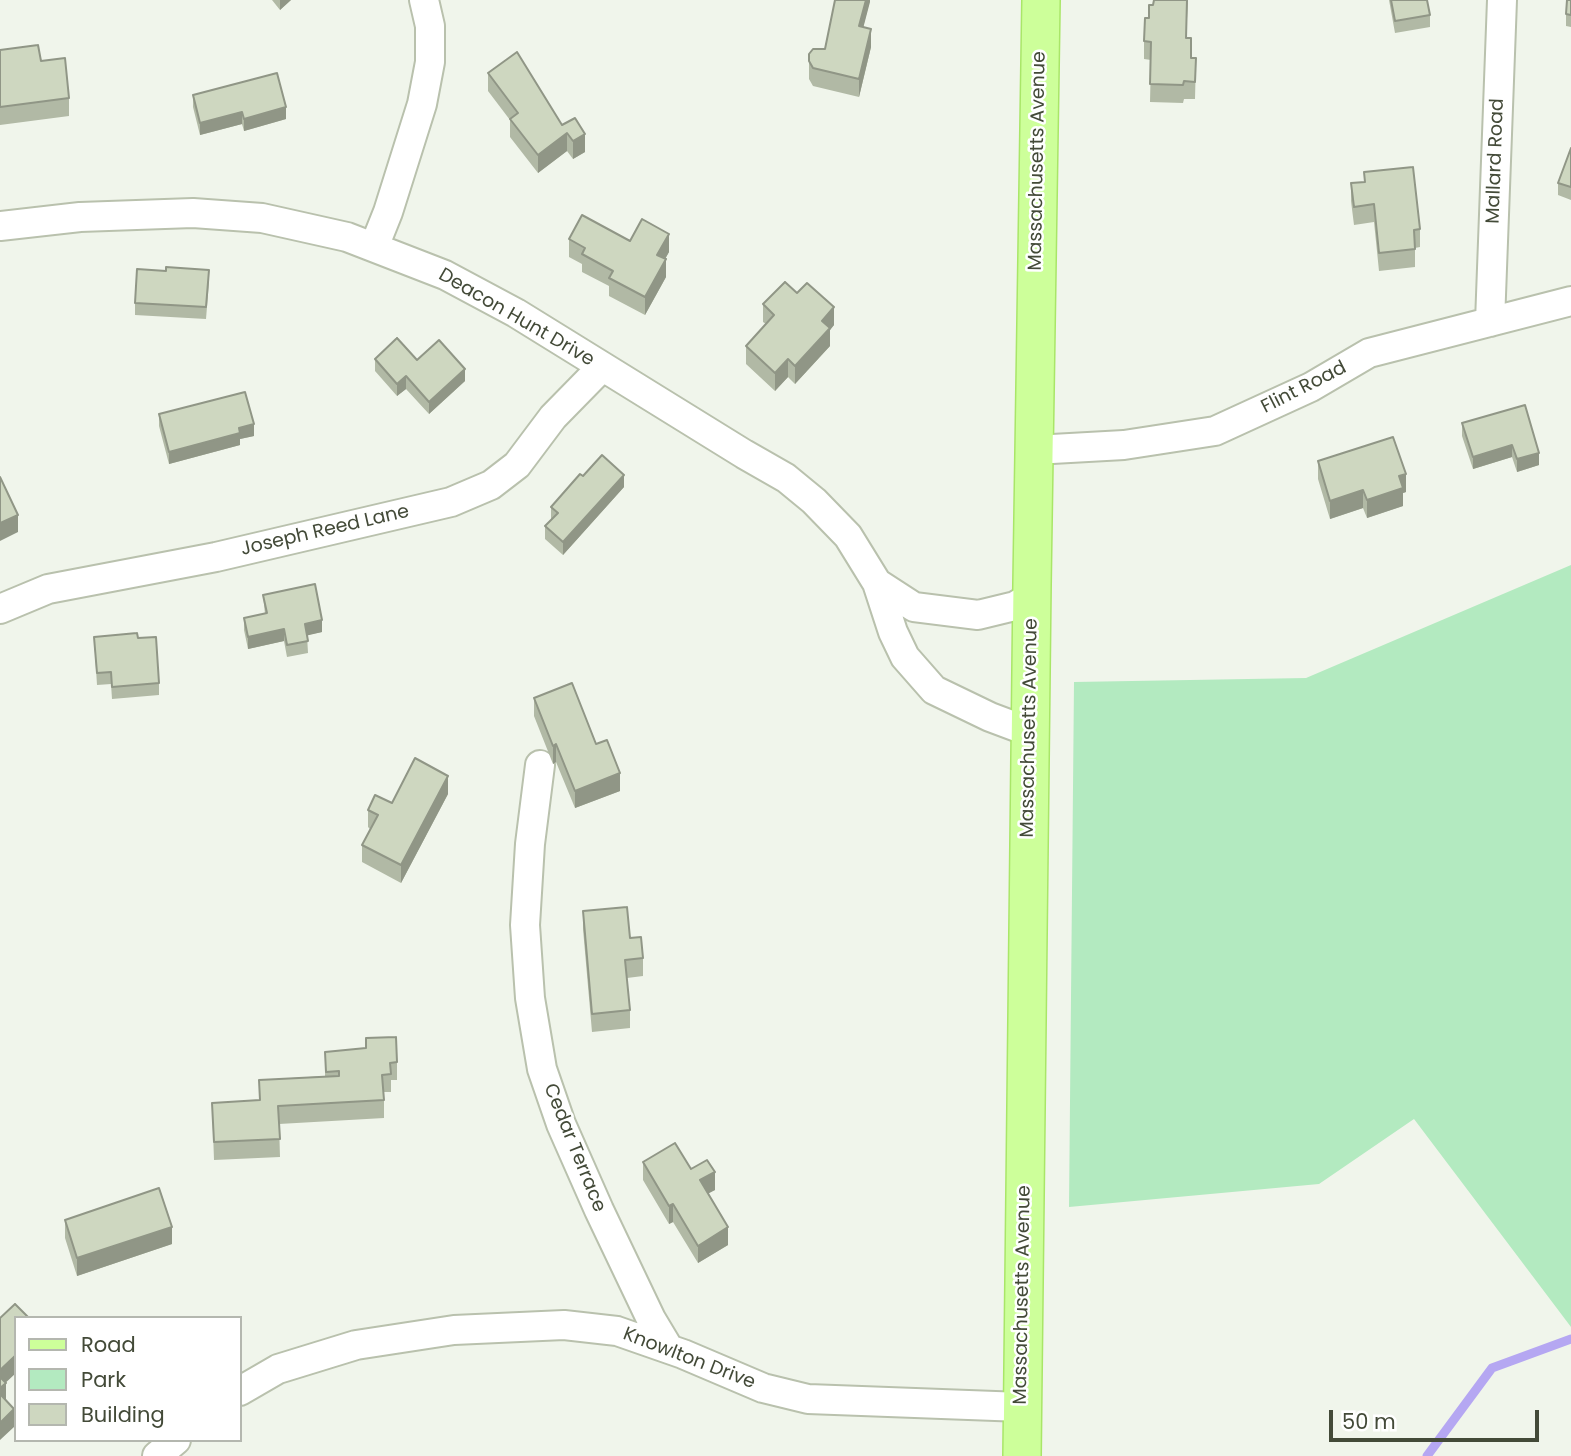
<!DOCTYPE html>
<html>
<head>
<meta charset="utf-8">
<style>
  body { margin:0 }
  #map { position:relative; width:1571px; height:1456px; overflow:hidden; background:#f0f5eb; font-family:Poppins,sans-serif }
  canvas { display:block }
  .legend { position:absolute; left:14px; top:1316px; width:228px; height:126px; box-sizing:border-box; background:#fff; border:2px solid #b4b7af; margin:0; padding:9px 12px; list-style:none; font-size:21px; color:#434a38 }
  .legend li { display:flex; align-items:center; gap:14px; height:35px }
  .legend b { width:35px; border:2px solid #b4b7af }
  .scale { position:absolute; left:1329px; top:1410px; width:210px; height:32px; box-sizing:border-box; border:4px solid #434a38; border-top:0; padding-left:9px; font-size:21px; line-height:24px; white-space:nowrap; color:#434a38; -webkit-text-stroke:5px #fff; paint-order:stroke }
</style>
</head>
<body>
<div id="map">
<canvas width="1571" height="1456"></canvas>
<ul class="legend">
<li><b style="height:9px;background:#cdff9a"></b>Road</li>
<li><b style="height:19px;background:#b3eac0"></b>Park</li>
<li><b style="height:19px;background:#ced7c0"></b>Building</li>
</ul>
<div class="scale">50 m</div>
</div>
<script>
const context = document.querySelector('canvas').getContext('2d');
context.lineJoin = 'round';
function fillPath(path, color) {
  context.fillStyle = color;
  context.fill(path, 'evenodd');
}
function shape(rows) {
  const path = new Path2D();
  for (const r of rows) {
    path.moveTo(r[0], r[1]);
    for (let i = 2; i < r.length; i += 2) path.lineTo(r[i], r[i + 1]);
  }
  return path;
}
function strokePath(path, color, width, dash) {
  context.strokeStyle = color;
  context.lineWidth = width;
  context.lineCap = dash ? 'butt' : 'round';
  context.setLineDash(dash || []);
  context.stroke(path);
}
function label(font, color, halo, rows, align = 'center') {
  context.font = font + ' Poppins,sans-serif';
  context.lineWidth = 5;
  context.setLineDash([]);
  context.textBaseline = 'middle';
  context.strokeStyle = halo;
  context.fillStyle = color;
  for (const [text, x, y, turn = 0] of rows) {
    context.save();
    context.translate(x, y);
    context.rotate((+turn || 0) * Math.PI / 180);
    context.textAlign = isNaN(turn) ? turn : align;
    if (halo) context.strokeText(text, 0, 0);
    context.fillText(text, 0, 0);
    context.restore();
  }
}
fillPath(shape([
  [1571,565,1571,1327,1414,1119,1319,1184,1069,1207,1074,682,1306,678]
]), '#b3eac0');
strokePath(shape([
  [1427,1456,1492,1368,1571,1339]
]), '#b5a7f2', 9);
const minor = shape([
  [0,226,80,217,193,213,262,218,347,237,445,275,516,313,744,454,786,478,814,501,848,536,877,583,914,607,978,615,1015,606,1032,596],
  [374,247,388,212,422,104,430,62,430,26,424,0],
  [1490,322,1502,0],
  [1034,450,1124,445,1215,431,1311,387,1369,353,1571,301],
  [877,583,893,632,905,657,934,690,990,717,1030,732],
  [0,609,48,589,216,557,451,502,491,485,517,465,553,417,602,367],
  [540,765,530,844,525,925,530,998,542,1069,561,1124,599,1210,651,1319,669,1349],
  [240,1391,278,1369,356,1345,454,1330,564,1325,617,1331,683,1354,763,1388,808,1399,1022,1407],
  [157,1456,176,1440]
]);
const major = shape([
  [1022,1456,1032,584,1041,0]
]);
strokePath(minor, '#b9c1ad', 32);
strokePath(major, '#a9e668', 40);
strokePath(minor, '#fff', 28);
strokePath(major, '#cdff9a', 37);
fillPath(shape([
  [272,0,291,0,280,10],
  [870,0,863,27,871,47,859,97,813,86,809,79,809,61,825,49],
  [1154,0,1188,0,1186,38,1191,58,1196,58,1195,99,1184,99,1183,103,1150,102,1151,60,1144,59,1144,41,1149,18,1153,5],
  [1389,0,1427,0,1430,15,1430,27,1395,33],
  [1571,0,1571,27,1566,26,1566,14],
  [0,50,41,61,69,98,69,116,0,125],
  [488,73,562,125,585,152,573,159,567,151,538,173,510,137,510,120,488,91],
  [193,95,286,119,244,131,242,124,200,135,193,107],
  [1571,148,1571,200,1558,195,1558,183],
  [1364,172,1420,229,1420,247,1415,248,1415,267,1379,271,1374,222,1354,225,1351,201,1351,183,1364,182],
  [569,239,630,241,669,252,665,259,666,277,645,315,609,296,609,286,582,272,582,264,569,257],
  [209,282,206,319,135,315,135,303],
  [797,293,834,325,830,330,830,346,795,384,788,377,775,391,746,364,746,346,766,324,763,322,763,304],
  [375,359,417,360,465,381,429,414,406,389,397,396,375,371],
  [1525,405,1539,465,1517,472,1512,457,1473,469,1462,436,1462,423],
  [159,414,254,436,240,439,240,445,169,464,159,426],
  [1318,461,1406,492,1403,493,1403,506,1367,518,1363,508,1330,519,1318,479],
  [583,476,624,487,563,555,545,539,545,526,551,520,551,507],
  [263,595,322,632,307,635,308,653,287,657,284,641,248,649,244,630,244,618,265,614],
  [94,637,138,638,159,683,159,695,112,699,111,684,97,685],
  [534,698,596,744,620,791,575,808,556,762,553,764,534,716],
  [448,794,401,883,362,862,362,845,370,829,368,827,368,810,392,803],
  [583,911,630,938,643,958,643,976,627,978,630,1010,630,1028,592,1032,583,929],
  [325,1052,397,1062,397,1080,391,1080,391,1092,384,1092,384,1118,279,1124,280,1157,214,1160,212,1103,259,1100,259,1080,325,1076],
  [643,1162,691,1169,715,1190,708,1193,728,1245,698,1263,673,1222,669,1224,643,1180],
  [65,1220,172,1244,77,1276,65,1238]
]), '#b1b9a5');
fillPath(shape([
  [280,0,291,0,280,10],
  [866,0,870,0,870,2,859,44,859,26],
  [871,29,871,47,859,97,859,79],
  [286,107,286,119,244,131,244,119],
  [242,112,242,124,200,135,200,123],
  [567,133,567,151,538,173,538,155],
  [585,134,585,152,573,159,573,141],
  [669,234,669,252,657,273,657,255],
  [666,259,666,277,645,315,645,297],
  [834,307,834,325,830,330,830,346,795,384,795,366,822,321],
  [788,359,788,377,775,391,775,373],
  [465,369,465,381,429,414,429,402],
  [406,376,406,389,397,396,397,384],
  [254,424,254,436,240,439,240,445,169,464,169,452,239,428],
  [1512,445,1512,457,1473,469,1473,457],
  [1539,453,1539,465,1517,472,1517,459],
  [1406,474,1406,492,1403,493,1403,506,1367,518,1367,500,1399,476],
  [624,475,624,487,563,555,563,542],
  [1363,490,1363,508,1330,519,1330,501],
  [18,515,18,532,0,541,0,523],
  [322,620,322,632,305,636,305,624],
  [284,629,284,641,248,649,248,637],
  [556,744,556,762,553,764,553,746],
  [620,773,620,791,575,808,575,791],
  [448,776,448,794,401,883,401,865],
  [715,1172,715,1190,700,1198,700,1180],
  [673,1204,673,1222,669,1224,669,1206],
  [172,1227,172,1244,77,1276,77,1258],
  [728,1227,728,1245,698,1263,698,1246],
  [16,1355,16,1373,0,1388,0,1370],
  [6,1383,6,1401,0,1406,0,1388],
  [14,1409,14,1427,0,1440,0,1423]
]), '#909686');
const building = shape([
  [835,0,866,0,859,26,871,29,859,79,813,68,809,61,809,54,813,49,825,49,835,0],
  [1154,0,1187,0,1186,38,1191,38,1191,58,1196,58,1195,82,1184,81,1183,85,1150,84,1151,42,1144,41,1145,18,1149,18,1149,5,1153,5,1154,0],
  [1391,0,1427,0,1430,15,1395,21,1391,0],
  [1567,0,1571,0,1571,15,1566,14,1567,0],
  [38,45,41,61,65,58,69,98,0,107,0,50,38,45],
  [517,52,562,125,575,118,585,134,573,141,567,133,538,155,510,119,518,113,488,73,517,52],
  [277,73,286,107,244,119,242,112,200,123,193,95,277,73],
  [1571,148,1571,187,1558,183,1571,148],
  [1413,167,1420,229,1414,230,1415,249,1379,253,1374,204,1354,207,1351,183,1365,182,1364,172,1413,167],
  [582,215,630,241,642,219,669,234,657,255,666,259,645,297,609,278,613,271,582,254,585,248,569,239,582,215],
  [166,267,209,270,206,307,135,303,137,269,166,271,166,267],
  [785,282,797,293,807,283,834,307,822,321,830,328,795,366,788,359,775,373,746,346,774,315,763,304,785,282],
  [397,338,417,360,439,340,465,369,429,402,406,376,397,384,375,359,397,338],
  [245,392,254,424,239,428,240,433,169,452,159,414,245,392],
  [1525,405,1539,453,1517,459,1512,445,1473,457,1462,423,1525,405],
  [1393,437,1406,474,1399,476,1403,488,1367,500,1363,490,1330,501,1318,461,1393,437],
  [602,455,624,475,563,542,545,526,558,513,551,507,580,474,583,476,602,455],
  [0,477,18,515,0,523,0,477],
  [315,584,322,620,305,624,308,641,287,645,284,629,248,637,244,618,267,613,263,595,315,584],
  [137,633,138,638,156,637,159,683,112,687,111,672,97,673,94,637,137,633],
  [572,683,596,744,607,740,620,773,575,791,556,744,553,746,534,698,572,683],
  [415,758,448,776,401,865,362,845,378,815,368,810,375,795,392,803,415,758],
  [627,907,630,938,641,937,643,958,625,960,630,1010,592,1014,583,911,627,907],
  [396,1037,397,1062,390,1063,391,1074,382,1075,384,1100,278,1106,280,1139,214,1142,212,1103,260,1100,259,1080,339,1076,339,1071,326,1072,325,1052,366,1048,366,1038,396,1037],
  [675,1143,691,1169,707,1160,715,1172,700,1180,728,1227,698,1246,673,1204,669,1206,643,1162,675,1143],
  [159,1188,172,1227,77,1258,65,1220,159,1188],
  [15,1304,29,1318,16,1318,16,1355,0,1370,0,1318,15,1304],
  [0,1377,6,1383,0,1388,0,1377],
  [0,1394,14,1409,0,1423,0,1394]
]);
fillPath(building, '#ced7c0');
strokePath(building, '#909686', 2);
label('19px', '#434a38', '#fff', [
  ["Massachusetts Avenue",1038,161,-89],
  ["Mallard Road",1496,161,-88],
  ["Deacon Hunt Drive",516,318,30],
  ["Flint Road",1304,388,-27],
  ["Joseph Reed Lane",325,531,-13],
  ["Massachusetts Avenue",1030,728,-89],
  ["Cedar Terrace",574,1148,68],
  ["Massachusetts Avenue",1023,1295,-89],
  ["Knowlton Drive",689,1359,21]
]);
</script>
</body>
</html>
